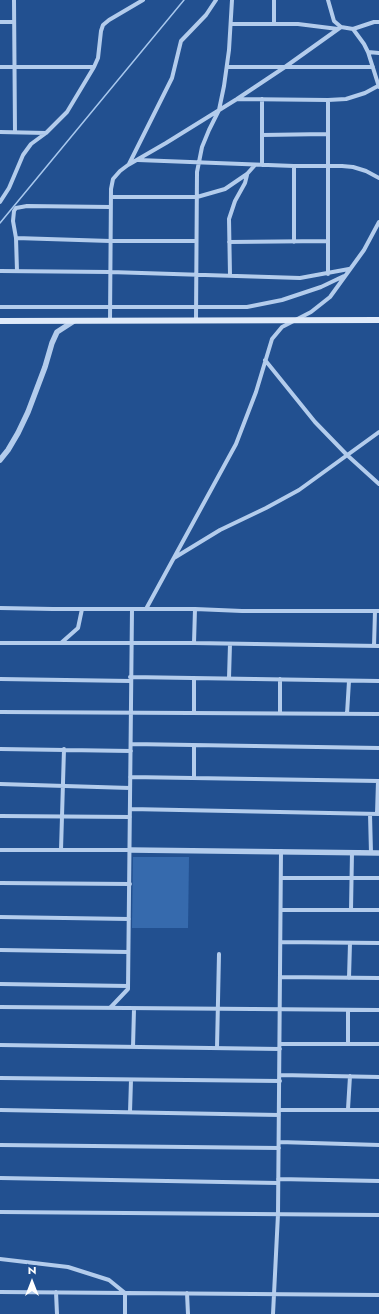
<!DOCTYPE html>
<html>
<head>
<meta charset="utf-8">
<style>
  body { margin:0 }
  #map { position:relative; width:379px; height:1314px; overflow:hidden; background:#225090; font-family:Jost,sans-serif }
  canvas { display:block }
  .north { position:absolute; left:12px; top:1262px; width:40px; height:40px; -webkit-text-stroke:3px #225090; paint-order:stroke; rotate:0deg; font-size:11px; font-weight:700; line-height:16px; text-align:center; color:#fff }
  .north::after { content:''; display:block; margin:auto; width:14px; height:18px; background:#fff; clip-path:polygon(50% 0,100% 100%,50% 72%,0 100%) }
</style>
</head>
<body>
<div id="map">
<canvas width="379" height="1314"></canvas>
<div class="north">N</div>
</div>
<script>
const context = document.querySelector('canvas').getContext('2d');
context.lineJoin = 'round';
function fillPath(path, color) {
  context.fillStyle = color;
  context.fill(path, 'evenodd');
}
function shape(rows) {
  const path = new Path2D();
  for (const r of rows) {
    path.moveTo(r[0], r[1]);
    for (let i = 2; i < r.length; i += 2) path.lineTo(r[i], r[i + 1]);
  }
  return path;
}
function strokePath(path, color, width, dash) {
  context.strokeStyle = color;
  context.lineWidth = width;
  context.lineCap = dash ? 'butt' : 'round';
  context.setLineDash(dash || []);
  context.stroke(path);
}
fillPath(shape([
  [133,857,189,857,188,928,132,928]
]), '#366aad');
strokePath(shape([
  [0,223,184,0]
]), '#a7c7ed', 1.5);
strokePath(shape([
  [14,0,15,132],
  [274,0,274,23],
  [328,0,334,21,341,27,353,29,374,22,379,22],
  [0,22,14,22],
  [231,24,298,24,338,29],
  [353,29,364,44,368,52,379,87],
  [368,52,379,53],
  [0,67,94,67],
  [227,67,373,67],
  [237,99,328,100,346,99,365,93,378,86],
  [328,100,328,274],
  [0,132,46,133],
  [262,135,327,134],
  [138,160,294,166,342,166,353,167,366,171,379,178],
  [129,164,172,78,181,41,206,15,216,0],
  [262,165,262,99],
  [111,197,197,197,225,189,247,174,255,165],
  [0,202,9,188,23,155,31,144,46,133,67,112,94,67,98,58,101,31,103,25,109,20,143,0],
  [16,238,110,241,196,241],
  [229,242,327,241],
  [294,242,294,166],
  [0,271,110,272,300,278,349,269],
  [17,271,16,238,13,221,14,211,16,208,27,206,110,207],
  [230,275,229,219,235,201,245,183,247,175],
  [0,307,247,307,282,300,321,287,344,276],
  [196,320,197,172,202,147,209,130,219,110,224,86,229,50,232,0],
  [110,321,111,189,113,179,120,171,128,165,166,143,237,99,285,67,341,27],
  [265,360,315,422,347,455,379,484],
  [174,558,220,530,266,508,299,490,379,432],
  [0,608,53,609,195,609,242,611,379,611],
  [146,609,236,444,256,392,272,339,282,327,311,312,330,297,364,250,379,222],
  [0,643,194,643,379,646],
  [61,643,78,628,82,609],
  [194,643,195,609],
  [374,646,375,611],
  [130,677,379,681],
  [194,678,194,713],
  [229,678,230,644],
  [0,679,131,681],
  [0,712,379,714],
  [280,713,280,679],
  [347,714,349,681],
  [131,744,379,748],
  [0,749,131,751],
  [130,777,379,781],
  [194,778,194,746],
  [0,784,130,788],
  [130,809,379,814],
  [370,814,371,853],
  [377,814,378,781],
  [0,816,130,817],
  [0,850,130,850],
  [61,850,64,749],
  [282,878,379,878],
  [0,883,130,884],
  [282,910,379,910],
  [351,910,352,852],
  [0,917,129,919],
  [281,942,379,943],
  [0,950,128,952],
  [280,977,379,978],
  [349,978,350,943],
  [0,984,128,986],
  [0,1007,379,1010],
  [110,1008,128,989,132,609],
  [348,1010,348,1044],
  [280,1044,379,1044],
  [0,1045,280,1049],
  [133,1047,134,1009],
  [217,1048,219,954],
  [280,1075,379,1077],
  [0,1078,280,1081],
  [348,1109,350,1076],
  [0,1110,279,1115],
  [279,1110,379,1110],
  [130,1112,131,1080],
  [279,1142,379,1145],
  [0,1145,279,1148],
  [0,1178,278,1183],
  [278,1179,379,1181],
  [0,1212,379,1215],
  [0,1259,68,1267,109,1280,125,1293,125,1314],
  [0,1292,379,1295],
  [56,1292,57,1314],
  [187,1293,188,1314],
  [273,1314,278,1214,281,851]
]), '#b3ccec', 4);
strokePath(shape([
  [0,460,8,450,18,433,28,412,45,367,52,343,57,332,74,321],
  [130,850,379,853]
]), '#b3ccec', 5.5);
strokePath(shape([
  [0,321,379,320]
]), '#dfeaf9', 6);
</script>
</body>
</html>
